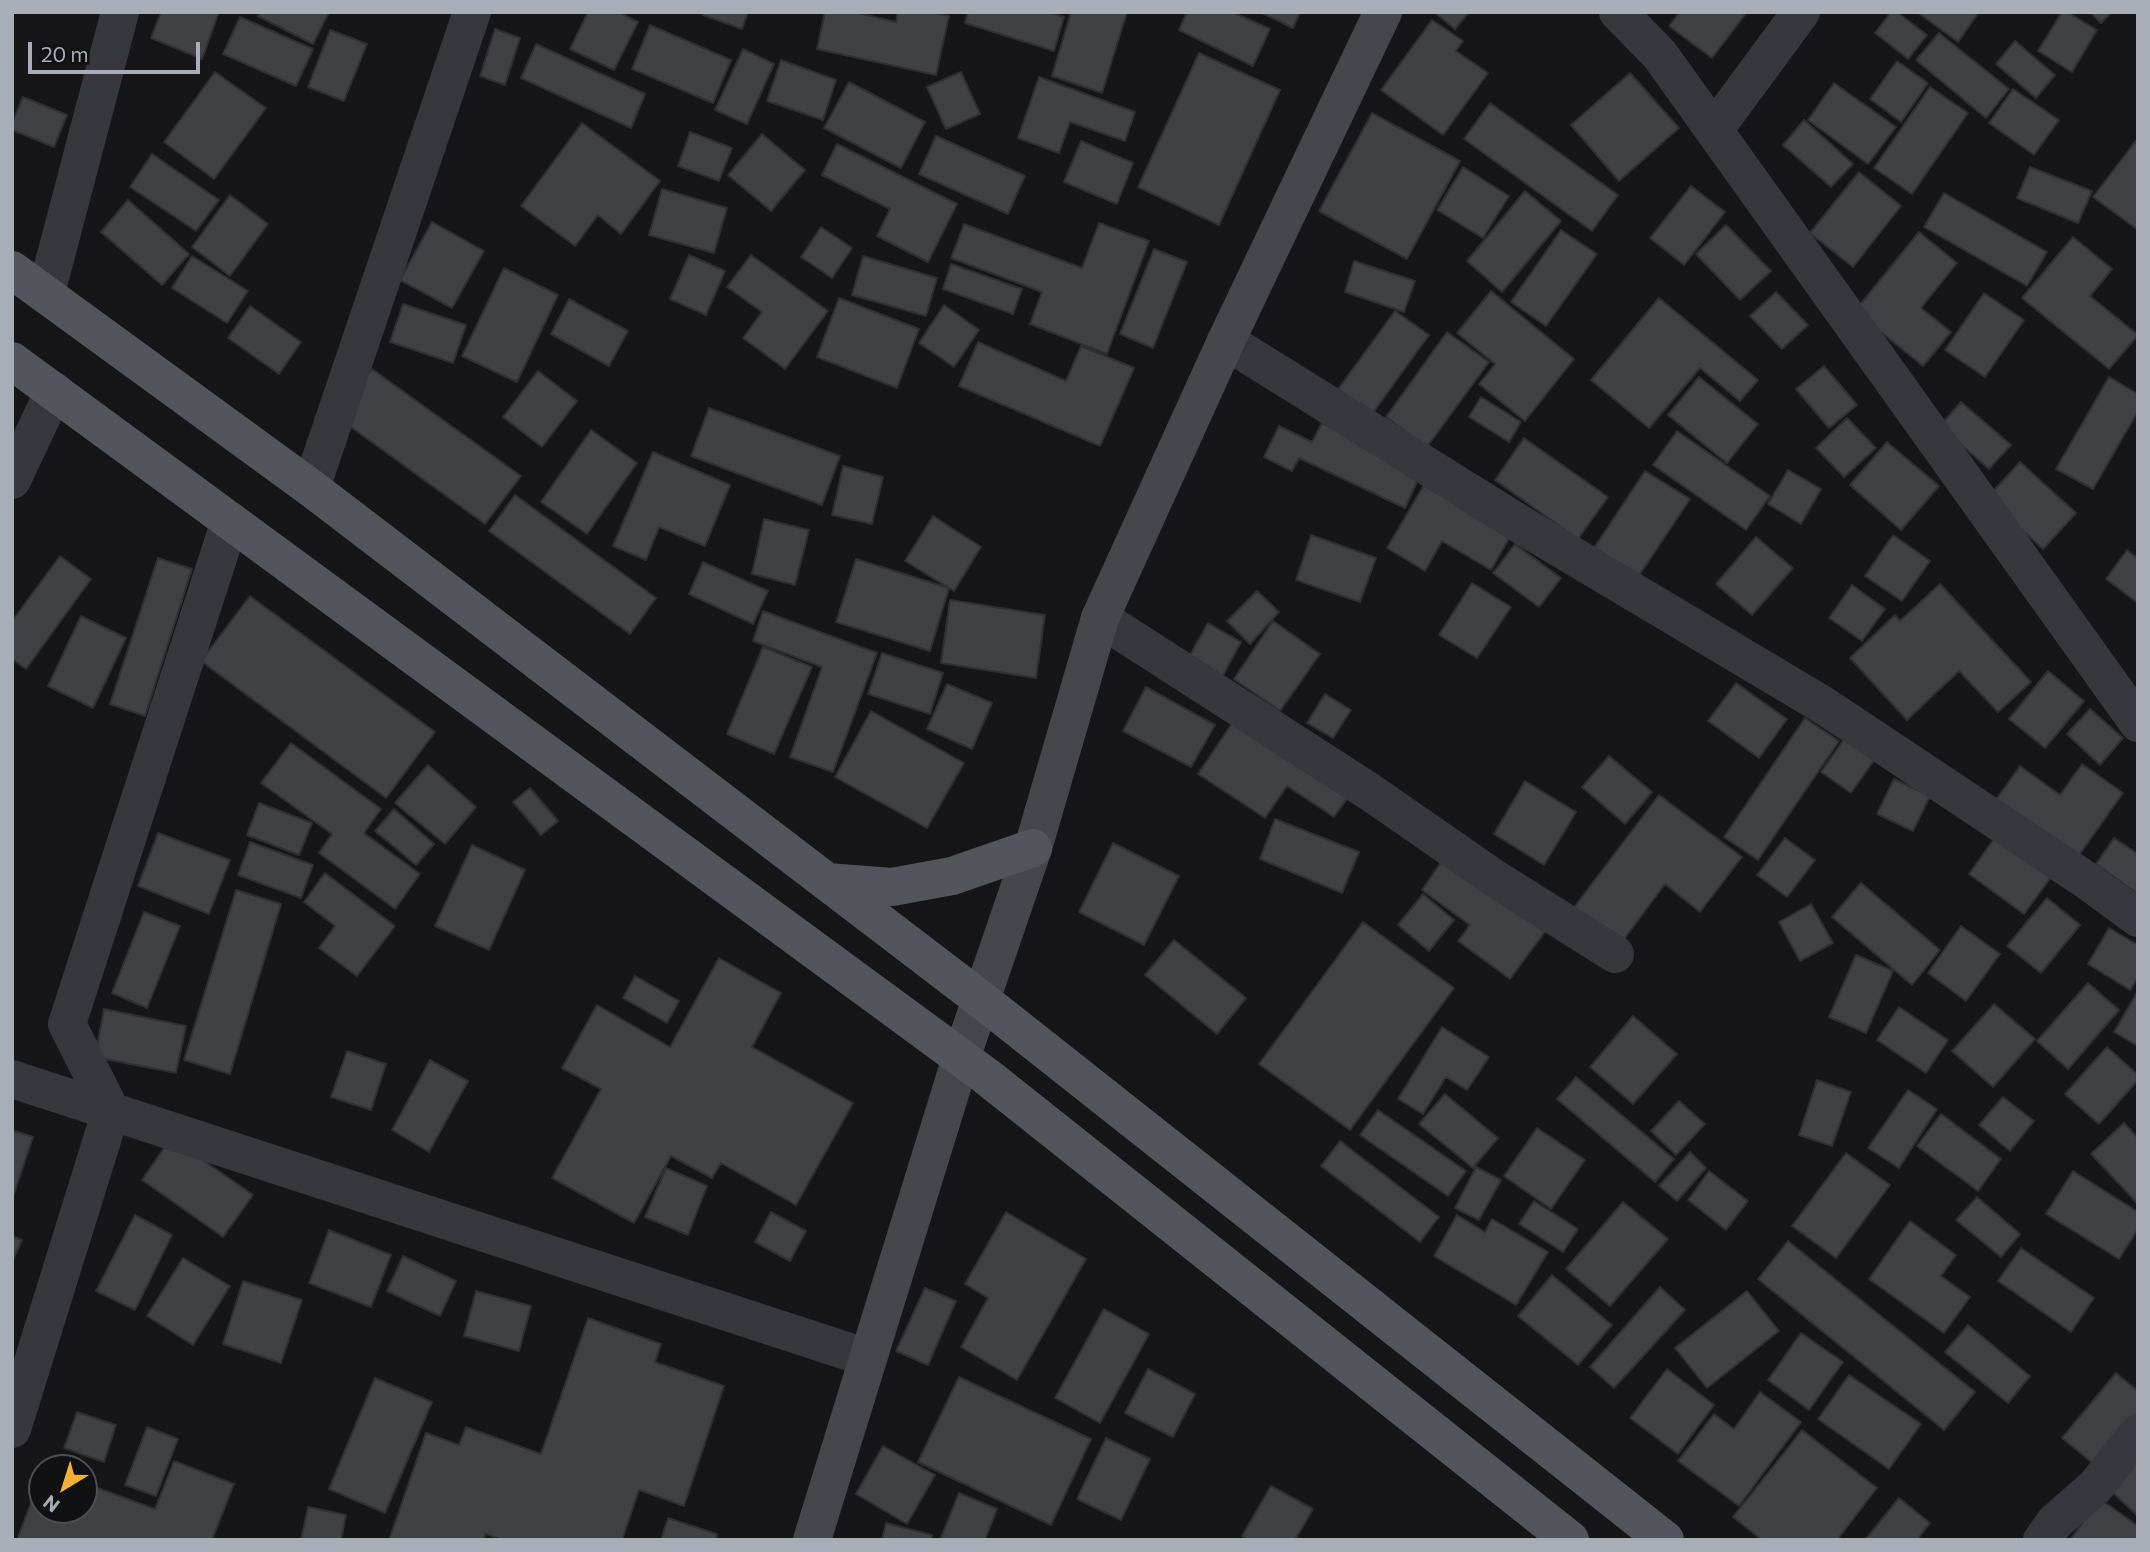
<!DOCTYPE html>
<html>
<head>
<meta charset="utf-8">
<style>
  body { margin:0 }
  #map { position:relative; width:2150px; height:1552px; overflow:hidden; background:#161618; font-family:Commissioner,sans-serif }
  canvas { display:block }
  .frame { position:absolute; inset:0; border:14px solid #a8adb8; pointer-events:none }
  .north { position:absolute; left:28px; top:1454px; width:70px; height:70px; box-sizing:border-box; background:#111113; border:2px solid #4d4f55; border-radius:50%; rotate:218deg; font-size:19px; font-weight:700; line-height:28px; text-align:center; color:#a8adb8 }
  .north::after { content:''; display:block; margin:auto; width:24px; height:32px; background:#f2b134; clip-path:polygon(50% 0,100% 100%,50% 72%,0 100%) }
  .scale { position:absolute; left:28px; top:42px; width:172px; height:32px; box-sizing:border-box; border:4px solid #a8adb8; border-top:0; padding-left:9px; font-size:21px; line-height:24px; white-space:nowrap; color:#a8adb8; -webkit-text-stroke:5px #111113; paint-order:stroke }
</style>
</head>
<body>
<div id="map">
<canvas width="2150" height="1552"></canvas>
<div class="frame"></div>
<div class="north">N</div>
<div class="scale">20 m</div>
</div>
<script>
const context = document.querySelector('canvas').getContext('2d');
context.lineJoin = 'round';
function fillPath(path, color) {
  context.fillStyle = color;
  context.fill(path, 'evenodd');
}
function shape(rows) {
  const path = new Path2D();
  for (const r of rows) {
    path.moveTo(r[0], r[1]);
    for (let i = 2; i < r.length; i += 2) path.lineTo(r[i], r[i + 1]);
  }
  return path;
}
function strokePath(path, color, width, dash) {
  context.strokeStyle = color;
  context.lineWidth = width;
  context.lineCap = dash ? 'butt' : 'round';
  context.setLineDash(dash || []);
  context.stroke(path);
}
const building = shape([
  [161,12,219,12,202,59,151,38,161,12],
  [260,12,329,12,313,44,258,16,260,12],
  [588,12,618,12,638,22,614,70,570,49,588,12],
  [704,12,748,12,742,29,703,15,704,12],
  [825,12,854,12,896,22,898,12,931,12,949,16,936,75,817,49,825,12],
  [968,12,1047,12,1064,17,1054,51,965,23,968,12],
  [1071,12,1127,12,1102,93,1052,76,1071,12],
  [1187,12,1232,12,1270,29,1253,66,1179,30,1187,12],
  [1260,12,1300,12,1293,28,1260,12],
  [1434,12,1469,12,1455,29,1434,12],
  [1680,12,1747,12,1712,58,1669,26,1680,12],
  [1891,12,1897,12,1927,35,1908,59,1875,33,1891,12],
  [1917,12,1979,12,1958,42,1917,12],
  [2062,12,2067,12,2097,30,2072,72,2038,51,2062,12],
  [2090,12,2112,12,2101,23,2090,12],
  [240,17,313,49,296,86,223,54,240,17],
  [1432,20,1463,41,1456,51,1488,73,1443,135,1381,90,1432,20],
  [650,25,731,60,713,103,632,69,650,25],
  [495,29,520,38,505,85,480,76,495,29],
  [330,30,367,44,344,101,308,87,330,30],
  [1939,33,2009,89,1986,118,1916,60,1939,33],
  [2015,41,2055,75,2036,98,1996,64,2015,41],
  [536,44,645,94,631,128,521,78,536,44],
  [743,49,774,64,747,124,715,110,743,49],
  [1199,53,1280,90,1219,225,1138,187,1199,53],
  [781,60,836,80,823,120,767,101,781,60],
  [1897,61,1928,83,1901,122,1870,99,1897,61],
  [215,72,266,108,214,179,164,142,215,72],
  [961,72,980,114,946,129,927,87,961,72],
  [1630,73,1679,128,1619,181,1571,125,1630,73],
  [1039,77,1135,112,1125,141,1070,122,1059,153,1018,138,1039,77],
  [849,82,925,122,901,168,824,128,849,82],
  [1834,83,1896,127,1868,164,1808,120,1834,83],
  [1930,87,1968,113,1912,194,1874,168,1930,87],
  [2013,89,2059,120,2034,155,1989,123,2013,89],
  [23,97,67,115,54,147,12,130,12,123,23,97],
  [1490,103,1618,195,1592,231,1464,139,1490,103],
  [1372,113,1460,161,1407,259,1319,211,1372,113],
  [1804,120,1853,164,1831,187,1783,145,1804,120],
  [582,123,660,181,621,234,598,215,575,246,521,206,582,123],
  [690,132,732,148,719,181,678,166,690,132],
  [762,134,805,170,771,211,728,175,762,134],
  [936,136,1025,176,1008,214,919,174,936,136],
  [2138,138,2138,230,2093,197,2138,138],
  [1081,141,1133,163,1117,204,1064,182,1081,141],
  [837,144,957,204,928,262,877,236,890,209,822,175,837,144],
  [152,154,219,200,196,231,130,187,152,154],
  [1463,167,1509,196,1483,238,1437,210,1463,167],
  [2030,167,2092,191,2078,223,2017,198,2030,167],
  [1859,172,1901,206,1853,267,1810,233,1859,172],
  [1691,186,1725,212,1684,265,1650,238,1691,186],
  [662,189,727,208,714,253,649,235,662,189],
  [1525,191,1561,221,1502,292,1467,261,1525,191],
  [1944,193,2047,252,2027,286,1924,227,1944,193],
  [230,195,268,224,230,276,192,247,230,195],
  [128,200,189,254,162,285,101,232,128,200],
  [432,222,484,251,452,308,400,280,432,222],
  [1099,223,1149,241,1107,354,1030,324,1042,292,951,258,964,224,1082,268,1099,223],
  [1726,225,1771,271,1740,300,1696,254,1726,225],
  [821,227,852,248,832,278,801,257,821,227],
  [1561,230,1597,254,1546,326,1511,302,1561,230],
  [1919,232,1957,263,1921,308,1951,332,1923,366,1855,311,1919,232],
  [2073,237,2112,269,2090,296,2138,335,2109,369,2022,298,2073,237],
  [1154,249,1187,262,1153,348,1120,334,1154,249],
  [689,255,725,271,706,315,670,299,689,255],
  [751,255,828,311,785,369,743,338,762,312,727,287,751,255],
  [192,256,248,291,227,323,172,288,192,256],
  [863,256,937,278,926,316,852,295,863,256],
  [1354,261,1415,281,1404,312,1345,292,1354,261],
  [951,264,1022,289,1013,314,943,289,951,264],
  [504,268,558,295,517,382,462,356,504,268],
  [1491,291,1574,359,1525,421,1479,384,1495,364,1457,333,1491,291],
  [1776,292,1808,325,1782,349,1750,316,1776,292],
  [1984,293,2024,320,1985,377,1945,350,1984,293],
  [839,298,919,329,897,388,817,357,839,298],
  [1659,298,1758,380,1740,401,1700,368,1649,428,1591,380,1659,298],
  [569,299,628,331,609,366,551,334,569,299],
  [403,304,466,325,453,363,390,342,403,304],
  [944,305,979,330,954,367,919,343,944,305],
  [250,306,301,342,279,374,228,338,250,306],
  [1395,311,1429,335,1370,417,1336,392,1395,311],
  [1447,332,1489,362,1427,447,1386,417,1447,332],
  [978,342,1066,381,1081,346,1134,368,1100,446,959,386,978,342],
  [1824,366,1857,405,1829,428,1796,389,1824,366],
  [372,369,521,476,485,524,337,417,372,369],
  [538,371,577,401,542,447,503,417,538,371],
  [1699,377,1758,424,1727,463,1668,415,1699,377],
  [2109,377,2138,394,2138,411,2093,489,2056,469,2109,377],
  [1481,397,1521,422,1509,442,1469,417,1481,397],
  [1961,402,2011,445,1989,469,1940,426,1961,402],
  [709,408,840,456,822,505,691,456,709,408],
  [1847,418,1876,448,1844,477,1816,448,1847,418],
  [1322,423,1422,471,1405,508,1299,458,1292,471,1264,457,1279,426,1312,442,1322,423],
  [591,430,637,463,587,534,541,502,591,430],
  [1677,431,1770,496,1746,530,1653,465,1677,431],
  [1524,438,1608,497,1578,539,1495,480,1524,438],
  [1887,442,1939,486,1901,530,1850,485,1887,442],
  [653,452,730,485,705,546,659,527,646,560,613,546,653,452],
  [2020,462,2076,513,2043,549,1987,498,2020,462],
  [843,466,883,477,872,524,832,515,843,466],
  [1788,470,1821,489,1801,524,1768,504,1788,470],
  [1645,471,1690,499,1636,580,1592,551,1645,471],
  [1424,485,1511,535,1491,570,1442,541,1425,571,1387,548,1424,485],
  [515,495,656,598,630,634,489,531,515,495],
  [933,516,981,547,954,591,905,561,933,516],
  [764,519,809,530,795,585,752,574,764,519],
  [1311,535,1376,558,1360,602,1296,580,1311,535],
  [1893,535,1930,561,1902,601,1865,576,1893,535],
  [1756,537,1793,568,1752,615,1716,584,1756,537],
  [1515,544,1561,578,1539,607,1493,573,1515,544],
  [2127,550,2138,559,2138,603,2106,579,2127,550],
  [60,556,91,579,26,669,12,659,12,621,60,556],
  [158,558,192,569,145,716,110,704,158,558],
  [856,559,949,588,930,651,836,622,856,559],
  [703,562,768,591,753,624,689,594,703,562],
  [1472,583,1511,607,1477,658,1439,635,1472,583],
  [1940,584,2031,682,1998,712,1959,671,1907,720,1850,658,1895,615,1900,621,1940,584],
  [1852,585,1885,609,1862,641,1829,618,1852,585],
  [1257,591,1279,612,1250,644,1227,621,1257,591],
  [250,596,435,732,386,798,201,661,250,596],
  [950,600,1045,615,1036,678,941,663,950,600],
  [763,611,877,653,833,772,790,757,822,667,753,641,763,611],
  [81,616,126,638,93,708,48,686,81,616],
  [1273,621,1320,654,1280,711,1234,679,1273,621],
  [1208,623,1241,642,1220,681,1186,662,1208,623],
  [763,647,812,667,774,754,727,734,763,647],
  [882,653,943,673,930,714,868,694,882,653],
  [2048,671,2084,701,2045,748,2009,719,2048,671],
  [1736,683,1787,719,1759,758,1708,721,1736,683],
  [947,684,992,703,972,749,927,729,947,684],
  [1146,687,1215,725,1191,767,1123,731,1146,687],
  [1325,694,1351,710,1333,738,1307,723,1325,694],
  [2090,709,2123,738,2100,765,2067,734,2090,709],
  [871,711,964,763,927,828,835,777,871,711],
  [1237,716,1351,793,1334,817,1287,786,1265,818,1198,774,1237,716],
  [1805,718,1839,741,1758,860,1724,837,1805,718],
  [1845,738,1875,759,1851,793,1821,772,1845,738],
  [291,743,381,809,364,833,420,874,395,909,319,853,332,834,261,783,291,743],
  [1609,756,1652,792,1625,824,1582,787,1609,756],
  [2082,764,2123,793,2077,858,1995,801,2020,766,2060,795,2082,764],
  [428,765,476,807,445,844,395,803,428,765],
  [1894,779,1930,796,1913,831,1877,814,1894,779],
  [1525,781,1576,812,1544,865,1494,834,1525,781],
  [530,788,558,821,541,835,513,802,530,788],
  [1659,795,1742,857,1700,912,1665,884,1619,946,1572,910,1659,795],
  [259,803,312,823,299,855,247,835,259,803],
  [394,809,434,844,416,865,375,831,394,809],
  [1275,819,1359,852,1342,893,1260,859,1275,819],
  [158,833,230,860,209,914,138,886,158,833],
  [1996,836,2052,876,2024,914,1969,874,1996,836],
  [1785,838,1815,860,1787,897,1757,875,1785,838],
  [2114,838,2138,854,2138,894,2096,864,2114,838],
  [250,842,313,865,301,898,238,875,250,842],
  [1113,843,1179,876,1144,945,1079,912,1113,843],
  [472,845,525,870,489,950,435,926,472,845],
  [1446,855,1547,929,1510,979,1458,941,1470,925,1422,890,1446,855],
  [325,873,395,926,357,976,319,948,335,926,304,902,325,873],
  [1861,883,1940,950,1912,985,1832,917,1861,883],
  [236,890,281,904,230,1074,184,1060,236,890],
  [1423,894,1454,920,1429,951,1398,925,1423,894],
  [2047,898,2080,925,2041,973,2007,946,2047,898],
  [1811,904,1833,943,1800,961,1779,922,1811,904],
  [144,912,180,926,147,1008,112,993,144,912],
  [1363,922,1454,988,1350,1130,1259,1064,1363,922],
  [1961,926,2000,954,1966,1001,1928,973,1961,926],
  [2109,928,2138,945,2138,977,2130,990,2088,964,2109,928],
  [1174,940,1246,998,1217,1034,1145,975,1174,940],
  [1856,955,1893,971,1866,1033,1829,1017,1856,955],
  [719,958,781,993,752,1047,853,1103,796,1205,721,1163,712,1178,671,1156,634,1223,552,1178,601,1089,562,1068,597,1005,670,1047,719,958],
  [635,976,679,1001,667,1023,623,998,635,976],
  [2088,983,2119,1010,2068,1069,2037,1041,2088,983],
  [2138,991,2138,1046,2114,1032,2138,991],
  [1994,1004,2035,1039,1993,1087,1952,1051,1994,1004],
  [1899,1007,1948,1040,1926,1073,1877,1040,1899,1007],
  [104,1009,186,1026,176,1073,95,1057,104,1009],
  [1633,1016,1677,1054,1633,1104,1590,1067,1633,1016],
  [1442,1027,1489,1057,1467,1090,1446,1077,1423,1114,1398,1099,1442,1027],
  [2107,1047,2138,1075,2138,1080,2099,1124,2065,1094,2107,1047],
  [347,1051,386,1064,371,1110,331,1097,347,1051],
  [430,1060,468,1081,429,1152,392,1130,430,1060],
  [1576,1077,1674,1159,1655,1182,1557,1099,1576,1077],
  [1817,1080,1851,1092,1832,1146,1799,1135,1817,1080],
  [1908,1090,1937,1109,1899,1168,1868,1148,1908,1090],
  [1445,1094,1498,1138,1473,1168,1419,1124,1445,1094],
  [2003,1097,2034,1121,2010,1151,1979,1125,2003,1097],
  [1679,1101,1705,1124,1676,1155,1651,1131,1679,1101],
  [1378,1110,1466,1171,1448,1196,1360,1135,1378,1110],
  [1941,1114,2001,1159,1978,1191,1917,1146,1941,1114],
  [2124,1123,2138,1138,2137,1203,2091,1154,2124,1123],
  [1537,1128,1585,1160,1551,1209,1504,1176,1537,1128],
  [12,1130,33,1137,12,1200,12,1130],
  [171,1138,253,1195,223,1237,142,1180,171,1138],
  [1340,1141,1439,1217,1420,1242,1321,1166,1340,1141],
  [1690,1152,1706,1168,1677,1201,1659,1186,1690,1152],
  [1846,1153,1890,1185,1836,1258,1792,1226,1846,1153],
  [1476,1167,1501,1180,1479,1220,1455,1208,1476,1167],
  [666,1168,707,1186,688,1235,645,1217,666,1168],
  [1709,1171,1748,1201,1726,1230,1688,1200,1709,1171],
  [2073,1171,2138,1212,2138,1229,2119,1259,2046,1214,2073,1171],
  [1977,1197,2020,1234,2001,1257,1956,1220,1977,1197],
  [1534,1201,1578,1229,1563,1252,1519,1224,1534,1201],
  [1623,1202,1668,1239,1610,1306,1566,1269,1623,1202],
  [771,1212,806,1231,790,1261,755,1242,771,1212],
  [1006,1212,1086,1259,1017,1380,961,1347,988,1298,965,1284,1006,1212],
  [135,1215,172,1235,135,1310,96,1291,135,1215],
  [1457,1215,1485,1232,1492,1219,1548,1252,1516,1305,1434,1256,1457,1215],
  [1910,1221,1956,1255,1941,1276,1970,1297,1944,1333,1869,1279,1910,1221],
  [329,1230,391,1255,371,1307,309,1283,329,1230],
  [12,1236,22,1240,12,1262,12,1236],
  [1788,1241,1975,1392,1944,1430,1758,1279,1788,1241],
  [2021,1248,2094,1298,2071,1332,1998,1281,2021,1248],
  [403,1256,456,1281,440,1316,387,1291,403,1256],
  [183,1258,230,1286,193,1345,147,1316,183,1258],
  [1552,1275,1612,1325,1578,1365,1518,1316,1552,1275],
  [243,1281,302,1300,281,1363,223,1344,243,1281],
  [1660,1287,1685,1310,1614,1388,1590,1367,1660,1287],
  [925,1288,956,1301,928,1365,896,1351,925,1288],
  [476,1291,531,1306,519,1351,464,1336,476,1291],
  [1747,1291,1779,1331,1707,1388,1675,1348,1747,1291],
  [1104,1309,1149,1334,1100,1423,1055,1398,1104,1309],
  [588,1318,661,1344,655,1362,724,1386,684,1506,639,1490,622,1540,503,1540,486,1534,483,1540,389,1540,426,1433,459,1445,466,1427,541,1454,588,1318],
  [1968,1325,2030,1376,2008,1403,1945,1352,1968,1325],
  [1801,1333,1843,1362,1809,1410,1768,1380,1801,1333],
  [1148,1369,1195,1394,1173,1437,1125,1413,1148,1369],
  [1667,1369,1714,1405,1678,1454,1630,1418,1667,1369],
  [2116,1373,2138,1391,2138,1417,2096,1466,2062,1438,2116,1373],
  [1849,1375,1921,1424,1889,1469,1818,1419,1849,1375],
  [959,1377,1091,1439,1051,1525,918,1462,959,1377],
  [375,1378,432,1402,385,1513,329,1489,375,1378],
  [1760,1392,1801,1422,1739,1506,1678,1461,1714,1414,1734,1429,1760,1392],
  [77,1412,116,1425,104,1462,64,1448,77,1412],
  [147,1427,178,1439,156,1496,125,1485,147,1427],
  [1802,1430,1877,1488,1837,1540,1762,1540,1733,1517,1802,1430],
  [1106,1438,1150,1459,1121,1520,1077,1499,1106,1438],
  [883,1446,935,1475,907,1524,856,1494,883,1446],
  [2138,1460,2138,1516,2110,1490,2138,1460],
  [174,1461,234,1484,212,1540,17,1540,42,1473,42,1510,84,1510,84,1483,155,1509,174,1461],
  [1271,1486,1313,1509,1295,1540,1249,1540,1242,1536,1271,1486],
  [959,1493,997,1509,985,1540,940,1540,959,1493],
  [1899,1498,1930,1523,1917,1540,1865,1540,1899,1498],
  [2100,1499,2138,1526,2138,1540,2070,1540,2100,1499],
  [308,1507,346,1515,341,1540,301,1540,308,1507],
  [668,1518,717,1534,716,1540,661,1540,668,1518],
  [886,1523,932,1535,931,1540,882,1540,886,1523]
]);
fillPath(building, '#404145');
strokePath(building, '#303034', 2);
strokePath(shape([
  [1618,12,1660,55,2138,723],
  [1714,130,1801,12],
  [46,293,120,12],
  [1226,341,1528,529,1823,705,2089,882,2138,918],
  [12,480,54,391],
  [311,488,472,12],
  [1100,618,1370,792,1494,878,1615,954],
  [12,1079,868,1358],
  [12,1429,111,1111,67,1024,230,521],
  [2042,1540,2055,1522,2095,1487,2138,1433]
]), '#37383d', 38);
strokePath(shape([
  [812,1540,961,1058,1033,848,1100,618,1226,341,1383,12]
]), '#45474d', 38);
strokePath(shape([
  [12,270,311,488,983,1001,1665,1540],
  [12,361,986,1076,1570,1540],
  [827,882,892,887,952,876,1033,848]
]), '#53555c', 38);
</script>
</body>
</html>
